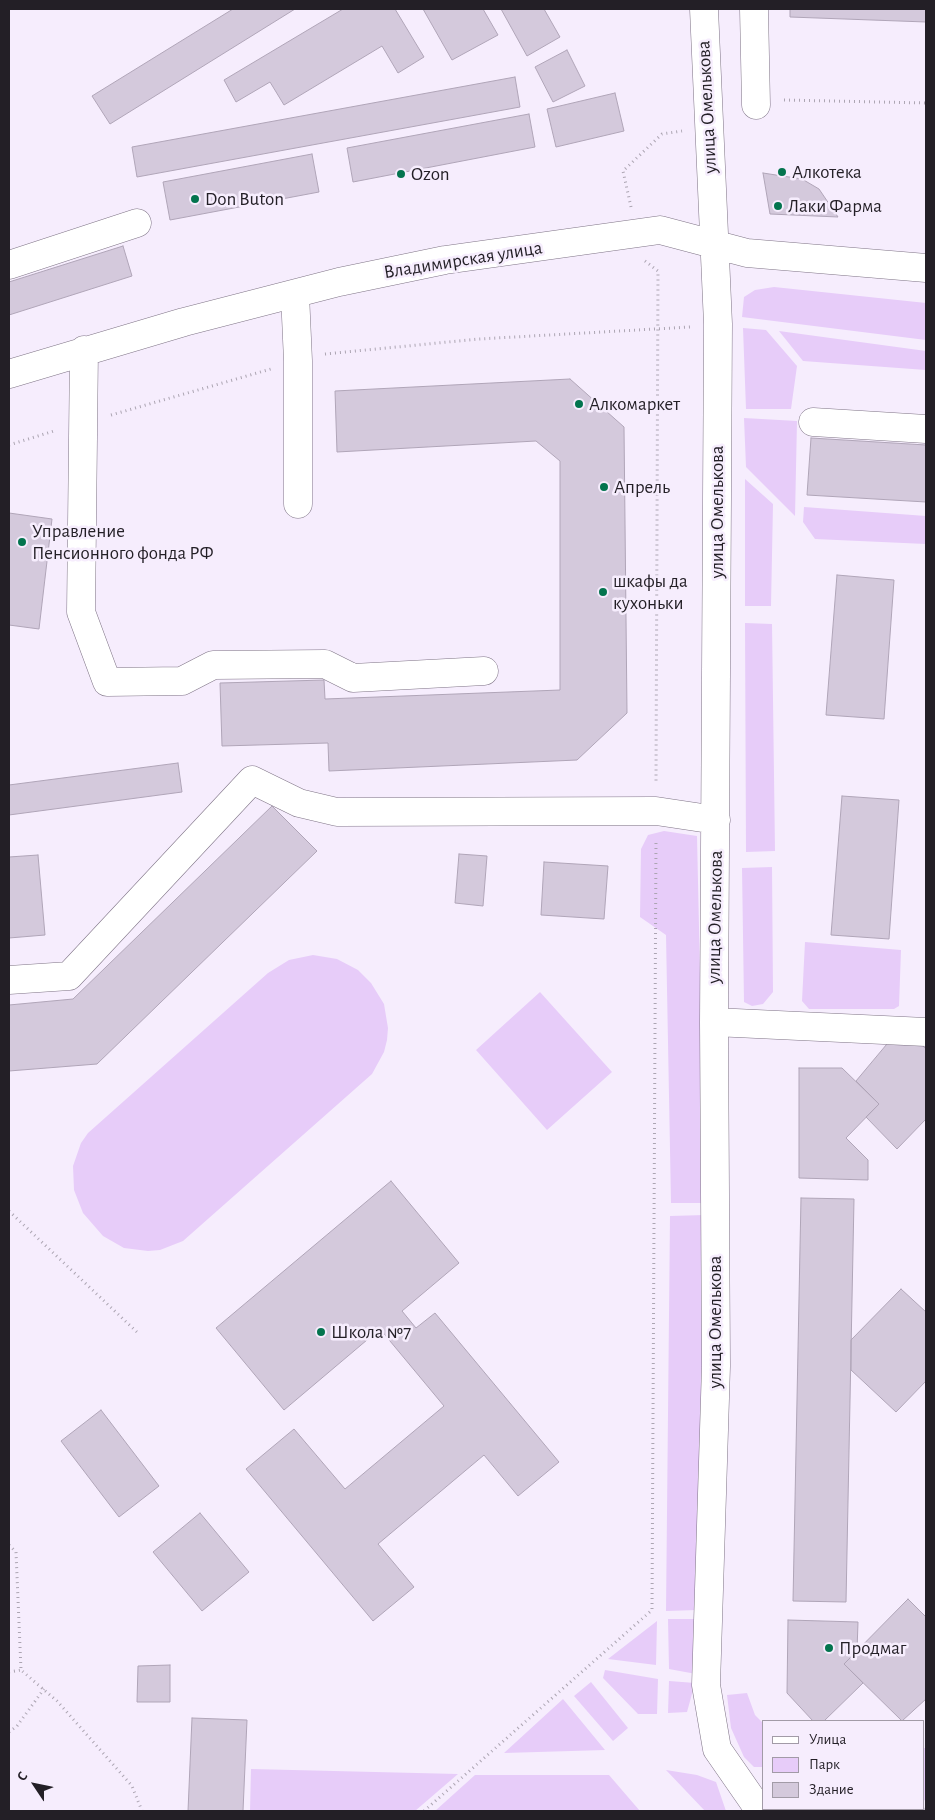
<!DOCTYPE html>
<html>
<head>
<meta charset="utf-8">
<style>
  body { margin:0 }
  #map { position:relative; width:935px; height:1820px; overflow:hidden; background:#f6edfd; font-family:"Alegreya Sans",sans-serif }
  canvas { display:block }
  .frame { position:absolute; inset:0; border:10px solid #231f26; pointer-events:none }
  .legend { position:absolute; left:762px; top:1720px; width:162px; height:90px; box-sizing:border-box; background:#f6edfd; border:1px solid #a29ba7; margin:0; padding:6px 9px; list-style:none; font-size:15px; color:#231f26 }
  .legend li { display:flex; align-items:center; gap:10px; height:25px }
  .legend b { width:25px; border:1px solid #a29ba7 }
  .north { position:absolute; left:10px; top:1760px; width:50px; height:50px; -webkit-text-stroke:4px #f6edfd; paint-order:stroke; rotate:304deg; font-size:14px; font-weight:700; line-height:20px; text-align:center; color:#231f26 }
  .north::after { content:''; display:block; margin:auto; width:18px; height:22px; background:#231f26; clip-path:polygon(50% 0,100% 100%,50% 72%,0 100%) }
</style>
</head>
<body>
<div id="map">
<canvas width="935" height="1820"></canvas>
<div class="frame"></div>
<ul class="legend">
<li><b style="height:6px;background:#fff"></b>Улица</li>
<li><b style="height:14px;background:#e7ccf9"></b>Парк</li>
<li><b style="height:14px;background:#d4c9dc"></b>Здание</li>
</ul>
<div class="north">С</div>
</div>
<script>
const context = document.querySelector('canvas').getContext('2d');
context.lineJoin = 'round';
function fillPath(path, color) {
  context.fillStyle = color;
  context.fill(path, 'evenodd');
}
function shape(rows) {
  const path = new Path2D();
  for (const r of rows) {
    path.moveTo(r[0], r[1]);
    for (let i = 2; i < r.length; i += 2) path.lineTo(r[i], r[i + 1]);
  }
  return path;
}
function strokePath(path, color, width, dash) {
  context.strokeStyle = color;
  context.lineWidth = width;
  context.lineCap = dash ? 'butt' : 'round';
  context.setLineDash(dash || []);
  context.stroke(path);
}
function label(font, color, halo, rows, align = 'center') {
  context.font = font + ' "Alegreya Sans",sans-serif';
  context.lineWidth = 5;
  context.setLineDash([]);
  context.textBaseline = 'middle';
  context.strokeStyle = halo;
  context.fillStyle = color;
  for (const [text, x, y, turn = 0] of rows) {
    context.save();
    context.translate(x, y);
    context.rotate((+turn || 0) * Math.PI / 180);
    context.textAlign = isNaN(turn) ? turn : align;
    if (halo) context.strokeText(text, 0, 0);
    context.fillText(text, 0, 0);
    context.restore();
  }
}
fillPath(shape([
  [774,287,926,303,926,340,742,317,744,297,755,290],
  [743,328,766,330,797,366,791,409,746,409],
  [779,331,926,351,926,370,803,361],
  [744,418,797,421,795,516,746,467],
  [745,479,773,504,771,606,745,606],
  [804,507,926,516,926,544,815,539,803,522],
  [745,623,772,624,775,851,746,852],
  [664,831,697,836,705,1203,671,1203,666,935,640,917,641,849,648,835],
  [772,867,773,992,763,1004,752,1006,744,1002,742,868],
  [805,942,901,950,899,1006,894,1009,809,1009,802,1001],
  [313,955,337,959,358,970,371,983,384,1004,388,1028,387,1040,384,1052,372,1074,183,1241,160,1250,148,1251,124,1248,103,1236,83,1213,74,1190,73,1166,81,1143,88,1133,268,973,289,960],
  [540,992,612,1072,547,1130,476,1050],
  [705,1215,697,1610,666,1611,670,1216],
  [668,1619,696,1619,696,1674,669,1669],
  [657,1621,656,1665,608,1659],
  [605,1670,658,1679,657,1714,638,1714,603,1678],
  [669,1681,695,1683,687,1712,668,1713],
  [591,1682,628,1728,613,1741,574,1696],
  [747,1693,755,1715,764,1724,764,1767,754,1767,744,1757,731,1728,727,1695],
  [563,1699,605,1750,504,1753],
  [924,1748,926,1748,926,1801,924,1800],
  [251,1769,458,1774,415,1811,250,1811],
  [666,1770,697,1775,716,1782,726,1811,705,1811],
  [475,1775,609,1775,640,1811,435,1811]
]), '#e7ccf9');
const building = shape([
  [233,9,295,9,110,124,92,96,233,9],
  [343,9,395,9,424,57,398,73,382,46,284,105,270,82,236,102,224,80,343,9],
  [423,9,483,9,498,35,452,60,423,9],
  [501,9,544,9,560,37,527,56,501,9],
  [790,9,926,9,926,22,790,17,790,9],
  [567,50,585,86,553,102,535,67,567,50],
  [515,77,520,107,137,177,132,147,515,77],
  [615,93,624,131,556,147,547,109,615,93],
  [529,114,535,147,353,182,347,148,529,114],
  [312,154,319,192,170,220,163,182,312,154],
  [763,173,802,179,819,189,838,217,770,214,763,173],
  [123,246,132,276,9,315,9,282,123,246],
  [570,379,624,427,627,713,577,760,329,771,328,743,222,746,220,683,324,680,325,699,560,690,560,461,536,441,337,452,335,391,570,379],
  [811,438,926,445,926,502,807,495,811,438],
  [9,513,52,519,39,629,9,625,9,513],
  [837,575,894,580,884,719,826,715,837,575],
  [178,763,182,792,9,815,9,785,178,763],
  [842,796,899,800,889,939,831,935,842,796],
  [272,806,317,851,97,1064,9,1071,9,1005,73,999,272,806],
  [459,854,487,856,483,906,455,903,459,854],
  [38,855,45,935,9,938,9,857,38,855],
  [544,862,608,866,604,919,541,915,544,862],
  [902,1026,926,1049,926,1119,897,1149,866,1117,879,1104,856,1081,902,1026],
  [799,1068,842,1068,879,1104,846,1138,868,1160,868,1180,799,1178,799,1068],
  [391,1181,459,1263,402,1311,416,1328,435,1313,559,1462,518,1496,484,1455,378,1544,414,1587,373,1621,246,1469,294,1429,345,1489,444,1406,380,1329,284,1410,216,1328,391,1181],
  [801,1198,854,1199,846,1602,793,1601,801,1198],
  [901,1289,926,1312,926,1381,896,1412,851,1370,851,1340,901,1289],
  [101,1410,159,1486,119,1517,61,1441,101,1410],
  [200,1513,249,1572,202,1611,153,1552,200,1513],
  [908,1599,926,1617,926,1699,902,1721,844,1664,908,1599],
  [788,1620,858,1622,857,1651,844,1664,863,1683,824,1721,813,1721,787,1693,788,1620],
  [170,1665,170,1702,137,1702,138,1666,170,1665],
  [192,1718,247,1720,243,1811,188,1811,192,1718]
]);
fillPath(building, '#d4c9dc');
strokePath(building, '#b0a5b8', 1);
const minor = shape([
  [704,9,718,324,714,1022,716,1366,706,1685,717,1749,760,1811],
  [754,9,756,105],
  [9,265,137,223],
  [295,294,298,361,298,504],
  [84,350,81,612,107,682,182,681,213,665,325,664,353,678,484,671],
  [9,374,184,322,339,282,445,260,660,230,747,253,926,268],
  [813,422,926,429],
  [9,980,69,976,252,780,299,803,337,812,656,811,716,820],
  [714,1022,926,1032],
  [905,1809,910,1811],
  [804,1811,808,1809]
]);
strokePath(minor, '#7f7486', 29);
strokePath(shape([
  [784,100,926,103],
  [631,207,623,171,662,134,682,131],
  [645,261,658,271,656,783],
  [325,354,479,339,690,327],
  [111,415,271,369],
  [9,445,54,431],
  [9,1211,139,1334],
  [9,1545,16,1552,21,1670,57,1701,132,1786,142,1811],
  [9,1672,21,1670],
  [9,1732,17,1726,44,1689],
  [424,1811,652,1610,656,840]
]), '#aca5b2', 3, [1, 4]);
strokePath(minor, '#fff', 28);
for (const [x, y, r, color] of [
  [782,172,5,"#03744e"],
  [401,174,5,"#03744e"],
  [195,199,5,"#03744e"],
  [778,206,5,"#03744e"],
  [579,404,5,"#03744e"],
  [604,487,5,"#03744e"],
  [22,542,5,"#03744e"],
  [603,592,5,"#03744e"],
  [321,1332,5,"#03744e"],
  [829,1648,5,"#03744e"]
]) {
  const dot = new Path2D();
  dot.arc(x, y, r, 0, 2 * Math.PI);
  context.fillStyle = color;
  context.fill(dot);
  strokePath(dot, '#f6edfd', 2);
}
label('19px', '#231f26', '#f6edfd', [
  ["улица Омелькова",707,107,-93],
  ["Владимирская улица",463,260,-9],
  ["улица Омелькова",717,512,-90],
  ["улица Омелькова",715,917,-89],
  ["улица Омелькова",715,1322,-90]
]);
label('19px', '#231f26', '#f6edfd', [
  ["Алкотека",792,172],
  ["Ozon",411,174],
  ["Don Buton",205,199],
  ["Лаки Фарма",788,206],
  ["Алкомаркет",589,404],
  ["Апрель",614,487],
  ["Управление",32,531],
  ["Пенсионного фонда РФ",32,553],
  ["шкафы да",613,581],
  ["кухоньки",613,603],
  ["Школа №7",331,1332],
  ["Продмаг",839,1648]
], 'left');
</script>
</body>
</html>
